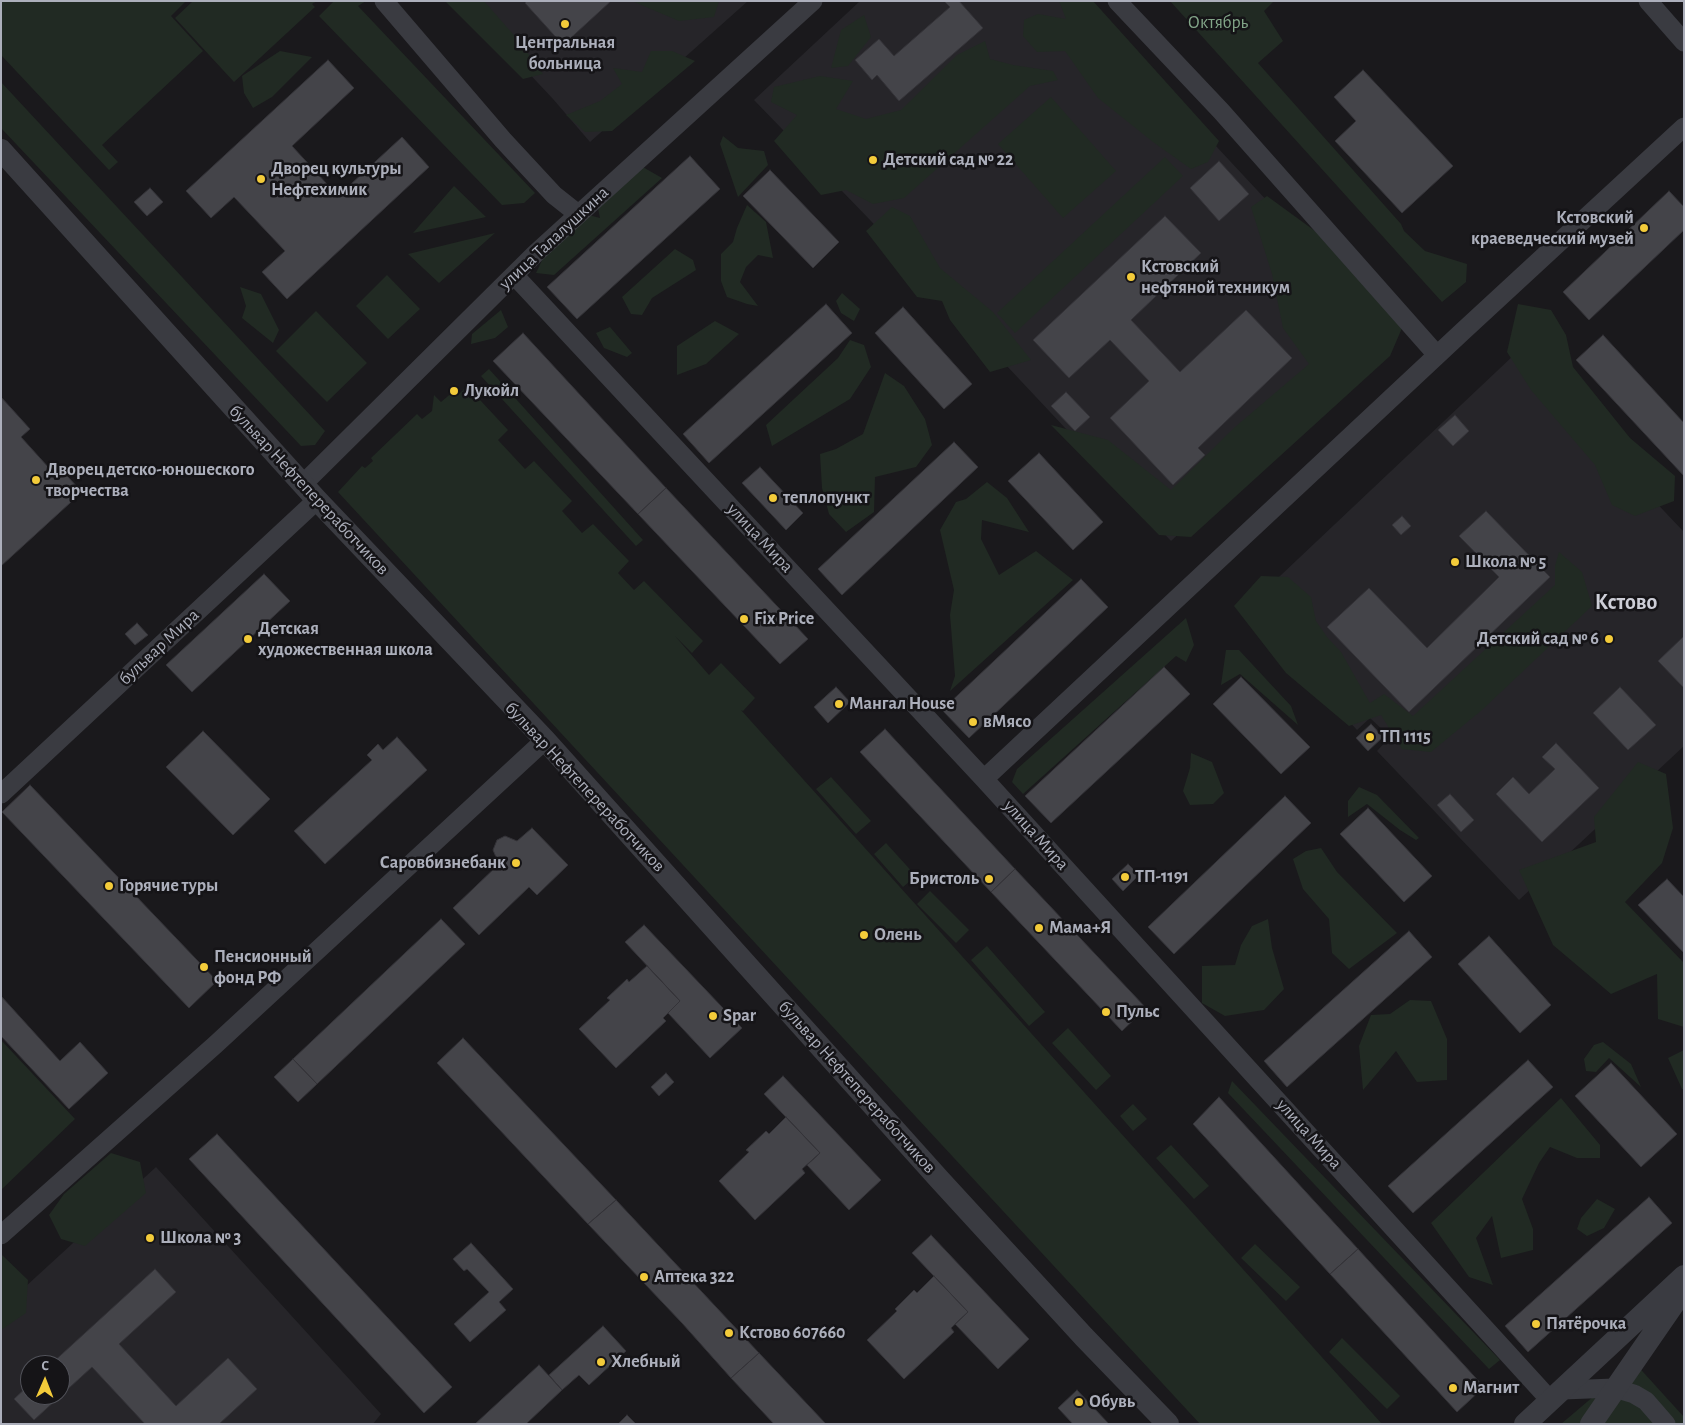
<!DOCTYPE html>
<html>
<head>
<meta charset="utf-8">
<style>
  body { margin:0 }
  #map { position:relative; width:1685px; height:1425px; overflow:hidden; background:#1a191c; font-family:"Alegreya Sans",sans-serif }
  canvas { display:block }
  .frame { position:absolute; inset:0; border:2px solid #acafbb; pointer-events:none }
  .north { position:absolute; left:20px; top:1355px; width:50px; height:50px; box-sizing:border-box; background:#151417; border:1px solid #515259; border-radius:50%; rotate:1deg; font-size:14px; font-weight:700; line-height:20px; text-align:center; color:#acafbb }
  .north::after { content:''; display:block; margin:auto; width:18px; height:22px; background:#f3cb3a; clip-path:polygon(50% 0,100% 100%,50% 72%,0 100%) }
</style>
</head>
<body>
<div id="map">
<canvas width="1685" height="1425"></canvas>
<div class="frame"></div>
<div class="north">С</div>
</div>
<script>
const context = document.querySelector('canvas').getContext('2d');
context.lineJoin = 'round';
function fillPath(path, color) {
  context.fillStyle = color;
  context.fill(path, 'evenodd');
}
function shape(rows) {
  const path = new Path2D();
  for (const r of rows) {
    path.moveTo(r[0], r[1]);
    for (let i = 2; i < r.length; i += 2) path.lineTo(r[i], r[i + 1]);
  }
  return path;
}
function strokePath(path, color, width, dash) {
  context.strokeStyle = color;
  context.lineWidth = width;
  context.lineCap = dash ? 'butt' : 'round';
  context.setLineDash(dash || []);
  context.stroke(path);
}
function label(font, color, halo, rows, align = 'center') {
  context.font = font + ' "Alegreya Sans",sans-serif';
  context.lineWidth = 5;
  context.setLineDash([]);
  context.textBaseline = 'middle';
  context.strokeStyle = halo;
  context.fillStyle = color;
  for (const [text, x, y, turn = 0] of rows) {
    context.save();
    context.translate(x, y);
    context.rotate((+turn || 0) * Math.PI / 180);
    context.textAlign = isNaN(turn) ? turn : align;
    if (halo) context.strokeText(text, 0, 0);
    context.fillText(text, 0, 0);
    context.restore();
  }
}
fillPath(shape([
  [461,1,748,1,590,142,553,99],
  [860,1,1081,1,1392,335,1171,541,870,220,754,100],
  [1515,354,1684,532,1684,746,1519,900,1377,751,1390,737,1370,718,1357,730,1244,610],
  [156,1167,381,1414,373,1424,1,1424,1,1309],
  [30,1365,60,1365,60,1395,30,1395]
]), '#262529');
fillPath(shape([
  [1,1,186,1,171,16,203,51,102,145,118,162,109,170,1,55],
  [193,1,317,1,312,4,315,7,234,82,175,18],
  [334,1,366,1,358,6,535,193,524,203,502,205,319,16],
  [445,1,484,1,519,41,543,74,523,79],
  [632,1,719,1,714,17,679,21],
  [1059,1,1093,1,1219,141,1208,162,1191,169,1153,142,1098,98,1065,51,1037,52,1023,36,1024,20,1038,14,1066,19],
  [1170,1,1274,1,1264,11,1283,41,1258,63,1401,224,1404,231,1425,251,1467,264,1466,282,1442,302],
  [864,15,871,37,848,66,831,68,841,30],
  [985,41,990,59,1013,65,1053,71,1058,80,1030,86,904,198,873,204,846,190,821,195,774,141,797,115,771,102,774,87,820,76,853,81,836,109,866,119,901,110,957,55],
  [280,51,312,57,272,97,253,108,244,93,242,76],
  [651,51,672,51,695,61,612,131,585,132,566,115,600,101,622,84,613,68,642,72],
  [1,82,325,431,315,445,301,446,1,128],
  [1051,97,1116,171,1063,218,998,144],
  [723,136,738,148,764,151,768,165,738,197,720,144],
  [1165,157,1183,176,1015,333,997,313],
  [641,166,662,178,554,275,536,273,546,252,585,214,600,218,596,199],
  [454,186,486,217,413,233],
  [1267,196,1326,239,1402,328,1390,356,1191,537,1159,535,1051,425,1108,440,1171,490,1235,427,1309,364,1283,328,1272,274,1251,207],
  [747,205,766,222,773,258,758,255,746,267,740,282,758,306,747,304,727,297,721,281,721,254,733,242,737,228],
  [892,207,910,216,940,268,993,312,1031,360,990,372,950,320,942,301,917,297,866,231],
  [495,233,439,283,408,254],
  [675,249,693,260,696,270,652,298,642,315,631,314,622,297],
  [387,275,420,309,388,339,356,306],
  [240,287,261,294,279,330,273,343,242,318,246,306],
  [842,293,860,309,854,321,841,313,836,301],
  [1518,304,1551,310,1566,335,1573,367,1630,438,1675,476,1674,501,1635,516,1612,505,1595,465,1531,390,1507,352],
  [501,310,508,327,495,338,471,344,472,334],
  [316,311,367,363,327,402,276,351],
  [715,321,739,334,706,364,677,375,677,346],
  [610,327,632,353,627,357,604,348,596,333],
  [850,340,864,345,871,367,850,399,772,446,766,425,838,358],
  [489,369,643,540,636,546,481,376],
  [885,373,904,386,925,419,932,445,916,467,875,477,874,512,846,532,829,514,822,488,820,454,836,449,863,434],
  [467,386,508,430,498,440,525,469,534,461,572,501,562,511,582,533,593,524,629,561,618,573,634,590,644,581,703,641,692,653,675,636,709,675,721,663,755,698,743,711,741,710,1382,1424,1200,1424,338,492,362,466,365,468,373,461,371,458,417,414,422,419,432,411,434,395,441,402,454,391,458,395],
  [987,482,1007,498,1029,532,982,520,981,539,999,575,1036,551,1073,580,950,691,955,676,950,615,954,590,940,530,956,502,966,499],
  [1559,552,1582,572,1592,606,1482,710,1431,752,1402,749,1381,715,1349,726,1286,673,1234,606,1261,576,1288,577,1311,597,1316,621,1327,637,1341,652,1370,703,1384,694,1413,716,1555,585,1555,566],
  [1186,618,1194,645,1186,662,1176,656,1023,794,1012,782,1017,769],
  [1226,650,1239,650,1291,706,1298,725,1240,674,1221,685],
  [1191,753,1212,762,1224,793,1213,804,1190,805,1183,791,1190,768],
  [1638,762,1666,774,1673,828,1662,863,1625,902,1684,963,1684,1027,1658,1019,1657,974,1611,994,1553,945,1519,870,1596,842,1594,817],
  [831,777,871,821,856,834,816,789],
  [1359,787,1377,795,1419,838,1416,840,1400,830,1367,804,1348,817,1348,801],
  [886,843,916,876,903,887,874,854],
  [1321,848,1337,872,1397,933,1349,969,1332,953,1329,919,1303,889,1293,859,1306,851],
  [930,891,969,930,956,943,917,904],
  [1268,919,1272,948,1284,989,1264,1010,1225,1016,1202,1003,1202,966,1235,965,1241,945,1252,926],
  [987,946,1045,1012,1029,1026,971,960],
  [1410,1000,1431,1001,1447,1039,1447,1080,1417,1082,1396,1051,1363,1090,1359,1046,1371,1015,1390,1014],
  [1068,1028,1111,1076,1096,1090,1052,1043],
  [1,1040,75,1119,1,1190],
  [1603,1042,1631,1064,1641,1087,1609,1058,1596,1072,1586,1071,1584,1059,1594,1045],
  [1684,1050,1684,1089,1682,1089,1668,1058],
  [1232,1081,1500,1360,1489,1369,1228,1093],
  [1561,1098,1600,1145,1600,1158,1577,1158,1550,1147,1539,1163,1522,1199,1533,1229,1533,1250,1501,1258,1492,1216,1476,1238,1493,1285,1469,1277,1431,1223],
  [1133,1104,1147,1119,1133,1131,1120,1116],
  [1171,1145,1209,1186,1194,1199,1156,1158],
  [111,1153,140,1162,146,1193,85,1246,61,1239,49,1215,64,1194],
  [1597,1199,1615,1209,1604,1228,1587,1236,1577,1229,1581,1218],
  [1255,1244,1300,1287,1286,1301,1241,1258],
  [1,1254,28,1280,26,1313,1,1330],
  [1342,1338,1400,1396,1387,1409,1329,1352],
  [1634,1362,1684,1417,1684,1424,1561,1424]
]), '#212a23');
const building = shape([
  [527,1,611,1,563,45,525,3,527,1],
  [944,1,959,1,983,28,899,101,877,75,872,80,855,60,879,39,894,56,950,7,944,1],
  [328,60,354,88,292,146,338,196,402,137,429,167,287,299,262,272,285,251,234,197,211,218,186,191,328,60],
  [1363,70,1453,166,1402,213,1335,141,1356,121,1334,97,1363,70],
  [690,156,720,189,577,319,547,287,690,156],
  [1219,161,1249,194,1219,221,1190,188,1219,161],
  [770,170,839,242,813,268,743,196,770,170],
  [150,188,163,202,147,216,134,202,150,188],
  [1669,191,1684,207,1684,230,1589,320,1563,292,1669,191],
  [1165,216,1201,253,1131,320,1180,372,1246,310,1292,358,1198,448,1205,455,1173,485,1110,418,1149,381,1110,340,1069,378,1033,340,1165,216],
  [826,304,852,333,709,463,683,434,826,304],
  [903,307,972,384,944,409,875,333,903,307],
  [523,333,666,488,638,514,493,361,523,333],
  [1603,335,1684,423,1684,476,1576,360,1603,335],
  [1066,392,1090,417,1075,431,1051,406,1066,392],
  [1,397,30,429,21,437,49,468,55,463,82,492,1,566,1,397],
  [1455,415,1469,431,1453,446,1438,430,1455,415],
  [954,442,978,467,842,595,818,569,954,442],
  [1039,453,1103,522,1073,550,1008,481,1039,453],
  [760,467,803,513,786,530,742,483,760,467],
  [666,488,808,639,780,664,638,514,666,488],
  [1486,511,1550,577,1409,712,1327,627,1369,588,1427,648,1499,577,1459,536,1486,511],
  [1402,516,1411,526,1401,535,1392,525,1402,516],
  [264,574,290,601,192,692,166,665,264,574],
  [1081,579,1108,607,969,738,942,710,1081,579],
  [137,623,148,635,135,645,125,634,137,623],
  [1684,636,1684,688,1658,661,1684,636],
  [1164,667,1190,694,1051,823,1025,796,1164,667],
  [1241,677,1310,747,1281,774,1213,704,1241,677],
  [836,687,850,702,828,723,814,707,836,687],
  [1620,687,1656,725,1628,750,1593,713,1620,687],
  [1371,724,1383,737,1368,751,1356,738,1371,724],
  [885,729,1015,869,991,892,860,752,885,729],
  [203,731,270,799,233,835,166,767,203,731],
  [397,737,427,770,325,864,294,831,372,760,367,755,378,744,383,750,397,737],
  [1556,743,1599,788,1542,842,1496,794,1513,777,1529,794,1555,769,1542,757,1556,743],
  [30,785,217,981,189,1008,2,812,30,785],
  [1450,794,1474,820,1461,832,1437,805,1450,794],
  [1285,796,1311,823,1174,954,1148,927,1285,796],
  [1368,808,1432,876,1404,902,1340,834,1368,808],
  [532,828,568,865,537,895,529,887,479,935,453,908,499,864,493,850,497,840,505,836,517,841,532,828],
  [1128,864,1139,875,1123,891,1112,879,1128,864],
  [1015,869,1146,1008,1122,1031,991,892,1015,869],
  [1667,879,1684,897,1684,953,1638,905,1667,879],
  [441,919,465,944,317,1084,293,1059,441,919],
  [644,925,742,1028,710,1058,668,1013,680,1001,625,942,644,925],
  [1409,931,1432,957,1287,1087,1264,1061,1409,931],
  [1489,936,1551,1005,1520,1033,1458,964,1489,936],
  [647,966,680,1001,663,1018,666,1021,616,1068,579,1029,610,1000,607,998,627,979,629,982,647,966],
  [1,996,60,1061,80,1042,108,1073,69,1109,1,1036,1,996],
  [463,1038,616,1200,588,1224,437,1063,463,1038],
  [293,1059,317,1084,298,1102,274,1077,293,1059],
  [1528,1060,1553,1087,1413,1213,1388,1186,1528,1060],
  [1611,1063,1677,1134,1641,1167,1575,1096,1611,1063],
  [666,1073,674,1082,659,1096,651,1087,666,1073],
  [783,1076,881,1180,849,1210,807,1165,820,1153,764,1094,783,1076],
  [1219,1097,1358,1249,1330,1274,1193,1124,1219,1097],
  [786,1117,820,1153,802,1169,805,1173,755,1220,719,1181,749,1152,746,1150,766,1131,769,1134,786,1117],
  [217,1134,452,1387,424,1413,189,1159,217,1134],
  [1649,1197,1672,1223,1528,1352,1505,1326,1649,1197],
  [616,1200,759,1353,731,1378,682,1323,588,1224,616,1200],
  [931,1235,1029,1339,998,1369,955,1324,968,1312,912,1253,931,1235],
  [471,1243,513,1289,499,1302,506,1310,470,1342,454,1324,489,1292,467,1269,464,1271,453,1259,471,1243],
  [1358,1249,1484,1387,1457,1412,1330,1274,1358,1249],
  [155,1269,176,1292,119,1344,176,1406,228,1358,257,1389,219,1424,145,1424,92,1367,34,1420,14,1399,30,1384,30,1395,60,1395,60,1365,50,1365,155,1269],
  [934,1276,968,1312,951,1328,954,1332,904,1379,867,1340,897,1311,895,1309,914,1290,917,1293,934,1276],
  [603,1326,626,1351,589,1385,579,1375,562,1390,549,1375,603,1326],
  [759,1353,826,1424,774,1424,731,1378,759,1353],
  [539,1365,562,1390,526,1424,475,1424,539,1365],
  [1077,1390,1109,1424,1073,1424,1058,1408,1077,1390],
  [627,1415,636,1424,618,1424,627,1415]
]);
fillPath(building, '#444449');
strokePath(building, '#343338', 1);
strokePath(shape([
  [384,1,503,140,554,195,578,214],
  [1117,1,1221,111,1437,355],
  [1648,1,1684,42],
  [514,275,984,779,1551,1401],
  [303,484,535,254,813,1],
  [984,779,1462,332,1684,127],
  [1,794,317,500],
  [1,1235,215,1045,545,740],
  [1563,1390,1614,1388,1634,1394,1646,1401,1666,1424]
]), '#3a3b41', 19);
strokePath(shape([
  [1,150,317,500,545,740,939,1179,1084,1337,1168,1424],
  [1525,1424,1684,1276],
  [1591,1424,1684,1289]
]), '#3a3b41', 22);
for (const [x, y, r, color] of [
  [565,24,5,"#f3cb3a"],
  [873,160,5,"#f3cb3a"],
  [261,179,5,"#f3cb3a"],
  [1644,228,5,"#f3cb3a"],
  [1131,277,5,"#f3cb3a"],
  [454,391,5,"#f3cb3a"],
  [36,480,5,"#f3cb3a"],
  [773,498,5,"#f3cb3a"],
  [1455,562,5,"#f3cb3a"],
  [744,619,5,"#f3cb3a"],
  [248,639,5,"#f3cb3a"],
  [1609,639,5,"#f3cb3a"],
  [839,704,5,"#f3cb3a"],
  [973,722,5,"#f3cb3a"],
  [1370,737,5,"#f3cb3a"],
  [516,863,5,"#f3cb3a"],
  [1125,877,5,"#f3cb3a"],
  [989,879,5,"#f3cb3a"],
  [109,886,5,"#f3cb3a"],
  [1039,928,5,"#f3cb3a"],
  [864,935,5,"#f3cb3a"],
  [204,967,5,"#f3cb3a"],
  [1106,1012,5,"#f3cb3a"],
  [713,1016,5,"#f3cb3a"],
  [150,1238,5,"#f3cb3a"],
  [644,1277,5,"#f3cb3a"],
  [1536,1324,5,"#f3cb3a"],
  [729,1333,5,"#f3cb3a"],
  [601,1362,5,"#f3cb3a"],
  [1453,1388,5,"#f3cb3a"],
  [1079,1402,5,"#f3cb3a"]
]) {
  const dot = new Path2D();
  dot.arc(x, y, r, 0, 2 * Math.PI);
  context.fillStyle = color;
  context.fill(dot);
  strokePath(dot, '#151417', 2);
}
label('18px', '#83a689', '#151417', [
  ["Октябрь",1218,23]
]);
label('bold 18px', '#acafbb', '#151417', [
  ["Центральная",565,43,"center"],
  ["больница",565,64,"center"],
  ["Детский сад № 22",883,160],
  ["Дворец культуры",271,169],
  ["Нефтехимик",271,190],
  ["Кстовский",1634,218,"right"],
  ["краеведческий музей",1634,239,"right"],
  ["Кстовский",1141,267],
  ["нефтяной техникум",1141,288],
  ["Лукойл",464,391],
  ["Дворец детско-юношеского",46,470],
  ["творчества",46,491],
  ["теплопункт",783,498],
  ["Школа № 5",1465,562],
  ["Fix Price",754,619],
  ["Детская",258,629],
  ["художественная школа",258,650],
  ["Детский сад № 6",1599,639,"right"],
  ["Мангал House",849,704],
  ["вМясо",983,722],
  ["ТП 1115",1380,737],
  ["Саровбизнебанк",506,863,"right"],
  ["ТП-1191",1135,877],
  ["Бристоль",979,879,"right"],
  ["Горячие туры",119,886],
  ["Мама+Я",1049,928],
  ["Олень",874,935],
  ["Пенсионный",214,957],
  ["фонд РФ",214,978],
  ["Пульс",1116,1012],
  ["Spar",723,1016],
  ["Школа № 3",160,1238],
  ["Аптека 322",654,1277],
  ["Пятёрочка",1546,1324],
  ["Кстово 607660",739,1333],
  ["Хлебный",611,1362],
  ["Магнит",1463,1388],
  ["Обувь",1089,1402]
], 'left');
label('18px', '#acafbb', '#151417', [
  ["улица Талалушкина",554,238,-43],
  ["бульвар Нефтепереработчиков",309,490,47],
  ["улица Мира",760,538,47],
  ["бульвар Мира",159,647,-43],
  ["бульвар Нефтепереработчиков",585,787,47],
  ["улица Мира",1036,835,48],
  ["бульвар Нефтепереработчиков",857,1087,48],
  ["улица Мира",1309,1134,48]
]);
label('bold 22px', '#cdced7', '#151417', [
  ["Кстово",1626,602]
]);
</script>
</body>
</html>
